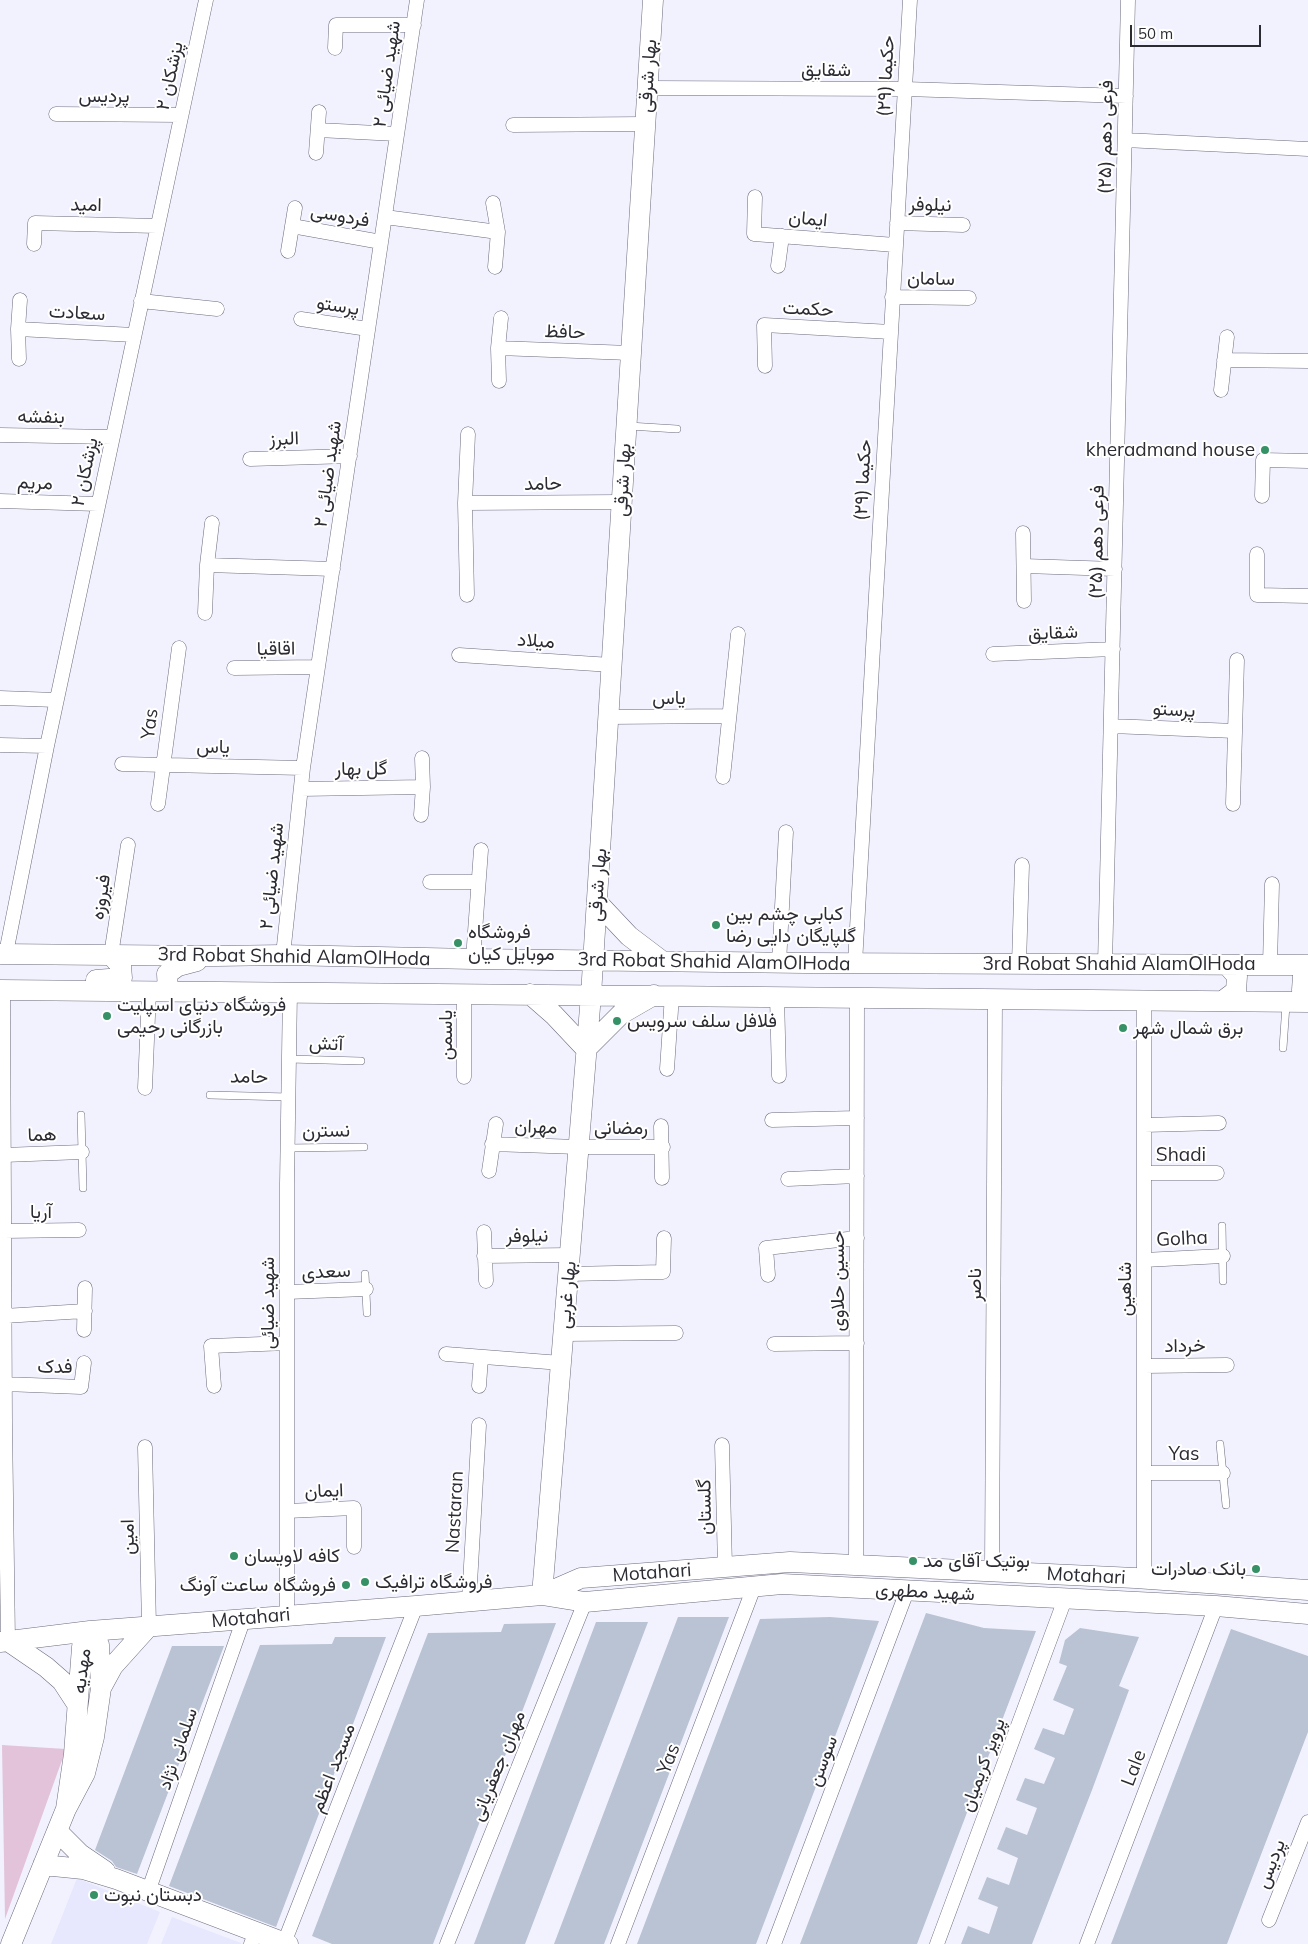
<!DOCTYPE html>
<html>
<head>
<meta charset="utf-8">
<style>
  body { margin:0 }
  #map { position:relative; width:1308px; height:1944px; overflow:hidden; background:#f2f2fe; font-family:Mulish,sans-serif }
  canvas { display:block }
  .scale { position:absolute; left:1130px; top:25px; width:131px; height:22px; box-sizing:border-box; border:2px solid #2b2b32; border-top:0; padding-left:6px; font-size:15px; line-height:18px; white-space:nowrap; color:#2b2b32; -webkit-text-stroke:4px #fff; paint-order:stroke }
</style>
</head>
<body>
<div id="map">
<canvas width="1308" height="1944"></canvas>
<div class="scale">50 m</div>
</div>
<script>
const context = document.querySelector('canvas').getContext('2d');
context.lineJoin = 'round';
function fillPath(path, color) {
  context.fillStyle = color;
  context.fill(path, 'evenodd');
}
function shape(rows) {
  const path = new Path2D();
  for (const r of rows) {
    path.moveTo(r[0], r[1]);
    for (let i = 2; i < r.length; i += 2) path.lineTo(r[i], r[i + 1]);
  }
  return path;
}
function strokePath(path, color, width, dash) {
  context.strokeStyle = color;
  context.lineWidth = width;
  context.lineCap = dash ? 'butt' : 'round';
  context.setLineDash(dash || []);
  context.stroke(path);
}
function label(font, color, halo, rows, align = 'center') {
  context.font = font + ' Mulish,Vazirmatn,sans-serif';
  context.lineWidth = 4;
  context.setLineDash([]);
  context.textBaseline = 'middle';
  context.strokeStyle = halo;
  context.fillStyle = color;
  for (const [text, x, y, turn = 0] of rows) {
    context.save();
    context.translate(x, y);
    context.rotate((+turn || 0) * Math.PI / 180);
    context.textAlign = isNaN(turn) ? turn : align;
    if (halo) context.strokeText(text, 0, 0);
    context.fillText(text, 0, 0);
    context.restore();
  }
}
fillPath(shape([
  [77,1878,160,1912,147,1944,51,1944],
  [172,1917,241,1943,241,1944,161,1944]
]), '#e7e8fd');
fillPath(shape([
  [2,1745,66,1749,5,1919]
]), '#e2c3da');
fillPath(shape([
  [926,1613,984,1628,1036,1631,917,1944,800,1944],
  [678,1617,729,1617,604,1944,554,1944],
  [830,1617,879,1621,756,1944,637,1944,760,1619],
  [596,1622,648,1622,525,1944,474,1944],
  [556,1623,433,1944,332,1944,312,1936,428,1633,501,1632,504,1624],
  [1080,1628,1139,1637,1119,1686,1129,1690,1092,1790,1032,1944,961,1944,968,1926,989,1934,998,1907,978,1899,987,1877,1009,1885,1018,1858,997,1849,1006,1827,1027,1835,1037,1808,1016,1800,1025,1778,1044,1784,1055,1758,1034,1749,1043,1728,1064,1735,1074,1709,1053,1700,1067,1666,1059,1663,1065,1640],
  [1231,1629,1308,1656,1308,1732,1254,1873,1227,1944,1111,1944],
  [335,1637,386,1637,276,1927,169,1886,260,1645,332,1644],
  [172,1646,224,1646,137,1874,116,1867,112,1861,95,1850]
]), '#b9c3d3');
const lane = shape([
  [629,426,677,429],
  [1283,1048,1286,1005],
  [289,1059,361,1061],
  [210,1095,289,1097],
  [81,1115,83,1188],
  [288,1148,364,1147],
  [1222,1226,1223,1281],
  [365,1274,367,1313],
  [1220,1444,1226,1505]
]);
const street = shape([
  [335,48,336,25,414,25],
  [647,88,905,89,1126,96],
  [56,114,181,115],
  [513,125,645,124],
  [318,130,397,134],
  [1125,140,1308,149],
  [316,153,319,112],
  [755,197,754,234,895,245],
  [493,203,498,232,495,267],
  [385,217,498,232],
  [897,223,963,225],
  [292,226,381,242],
  [34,244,35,223,157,226],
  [288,251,295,208],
  [778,266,782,236],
  [892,297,969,298],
  [141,301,217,309],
  [301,319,368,329],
  [18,329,134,335],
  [498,348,630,353],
  [19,359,18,329,20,300],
  [1224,360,1308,361],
  [765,366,764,325,891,332],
  [499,381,498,348,501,318],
  [1221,390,1227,337],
  [0,435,112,437],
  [250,459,350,456],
  [1262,496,1263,460,1308,461],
  [0,501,98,504],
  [465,503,621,502],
  [1023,533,1024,601],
  [1257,554,1257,595,1308,596],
  [207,565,333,569],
  [1024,566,1115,569],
  [467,595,465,503,468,434],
  [205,613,207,565,212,523],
  [993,654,1113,649],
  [459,655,611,665],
  [234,668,318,667],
  [0,698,56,700],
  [608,717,729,716],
  [1111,726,1235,731],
  [0,745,47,746],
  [122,764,303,768],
  [723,777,738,634],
  [301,789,423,787],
  [158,804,179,648],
  [1233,804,1237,660],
  [421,815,423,787,422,758],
  [430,882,477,882],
  [6,953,47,746,206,0],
  [111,955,128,845],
  [283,955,303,768,417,0],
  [473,959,481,850],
  [779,963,786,832],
  [855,963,910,0],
  [1019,964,1022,865],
  [1105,964,1128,0],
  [1270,965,1272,884],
  [3,990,5,1423,8,1641],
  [777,996,779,1076],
  [1144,1000,1144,1578],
  [667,1069,672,995],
  [464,1077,464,993],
  [145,1088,149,991],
  [772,1120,857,1118],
  [1144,1125,1219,1123],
  [661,1126,662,1178],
  [492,1144,578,1147,663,1147],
  [4,1155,82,1152],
  [489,1171,496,1124],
  [1144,1173,1217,1173],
  [788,1179,857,1176],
  [4,1231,79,1230],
  [484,1232,486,1281],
  [484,1256,570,1255],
  [1144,1260,1223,1256],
  [568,1274,663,1272,664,1238],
  [768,1275,766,1248,857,1238],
  [287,1292,366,1289],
  [4,1316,85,1311],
  [84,1330,85,1288],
  [563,1334,676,1333],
  [774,1344,857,1343],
  [446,1354,561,1363],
  [1144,1366,1227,1365],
  [5,1384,81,1387,84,1363],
  [214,1386,211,1346,287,1343],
  [479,1386,481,1357],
  [722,1445,725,1567],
  [145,1447,149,1626],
  [1144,1473,1223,1473],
  [287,1511,354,1508,354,1547],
  [856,1565,857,997],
  [992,1571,995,998],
  [469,1601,479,1425],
  [287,1614,287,1184,290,992],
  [148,1892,244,1618],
  [1269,1920,1308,1822],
  [284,1943,416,1606],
  [251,1944,256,1932],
  [447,1944,585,1602],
  [618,1944,754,1587],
  [774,1944,907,1591],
  [937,1944,1065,1599],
  [1087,1944,1216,1606]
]);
const secondary = shape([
  [597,902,629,936,662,961],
  [0,954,216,956,283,955,473,959,805,963,1308,965],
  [1308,970,1303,976,1302,990,1308,1000],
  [96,980,122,978,121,966,111,955],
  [0,990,1308,1002],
  [168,991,167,974,178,966,197,961],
  [530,994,554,1015,586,1049,621,1014,654,995],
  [1224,1000,1236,991,1237,976,1227,965],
  [542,1595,591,995,653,0],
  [542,1595,581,1578,790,1562,1135,1578,1308,1590],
  [8,1641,46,1667,62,1681,77,1704],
  [0,1642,90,1631,416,1606,542,1595,585,1602,782,1584,1216,1606,1308,1614],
  [101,1688,113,1666,149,1626],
  [57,1831,80,1854,105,1871],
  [43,1865,83,1869,116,1879,288,1944],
  [11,1944,66,1809,85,1773,94,1737,101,1688,99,1645,90,1631,82,1647,74,1754,66,1809]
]);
strokePath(lane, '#6c6c7d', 8);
strokePath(street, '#6c6c7d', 15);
strokePath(secondary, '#6c6c7d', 21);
strokePath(lane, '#fff', 7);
strokePath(street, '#fff', 14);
strokePath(secondary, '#fff', 20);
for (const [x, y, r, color] of [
  [1265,450,5,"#379167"],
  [716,925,5,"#379167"],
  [458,943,5,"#379167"],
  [107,1016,5,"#379167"],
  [617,1021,5,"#379167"],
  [1123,1028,5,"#379167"],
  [234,1556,5,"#379167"],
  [913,1561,5,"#379167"],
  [1256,1569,5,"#379167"],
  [365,1582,5,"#379167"],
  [346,1585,5,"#379167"],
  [94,1895,5,"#379167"]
]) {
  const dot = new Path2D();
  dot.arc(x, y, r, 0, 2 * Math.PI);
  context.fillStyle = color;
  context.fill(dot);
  strokePath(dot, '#fff', 2);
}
label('19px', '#2b2b32', '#fff', [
  ["شقایق",826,70],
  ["شهید ضیائی ۲",387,74,-82],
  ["پزشکان ۲",170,76,-78],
  ["بهار شرقی",648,76,-86],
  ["حکیما (۲۹)",886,76,-87],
  ["پردیس",104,96],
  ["فرعی دهم (۲۵)",1106,137,-89],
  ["امید",86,205,1],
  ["نیلوفر",930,205,1],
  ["فردوسی",340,216,10],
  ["ایمان",808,219,5],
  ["سامان",931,279,1],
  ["پرستو",338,306,9],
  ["حکمت",808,309,3],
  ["سعادت",77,313,3],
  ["حافظ",565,332,2],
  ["بنفشه",41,417,1],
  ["البرز",284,439,-2],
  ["پزشکان ۲",85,472,-78],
  ["شهید ضیائی ۲",328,474,-82],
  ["بهار شرقی",623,480,-87],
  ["حکیما (۲۹)",863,480,-87],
  ["مریم",35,483,2],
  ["حامد",543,484,-1],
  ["فرعی دهم (۲۵)",1097,542,-89],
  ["شقایق",1053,633,-2],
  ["میلاد",536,641,4],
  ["اقاقیا",276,649,-1],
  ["یاس",669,698],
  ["پرستو",1174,710,3],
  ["Yas",150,724,-83],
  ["یاس",213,747,1],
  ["گل بهار",361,769,-1],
  ["شهید ضیائی ۲",272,876,-84],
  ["بهار شرقی",598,885,-86],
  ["فیروزه",101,897,-81],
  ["3rd Robat Shahid AlamOlHoda",294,957,1],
  ["3rd Robat Shahid AlamOlHoda",714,962,1],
  ["3rd Robat Shahid AlamOlHoda",1119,964],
  ["یاسمن",446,1035,-90],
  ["آتش",326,1044,2],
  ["حامد",249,1077,1],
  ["مهران",536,1127,2],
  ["رمضانی",621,1128],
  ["نسترن",326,1131,-1],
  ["هما",42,1135,-2],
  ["Shadi",1181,1155],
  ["آریا",41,1212],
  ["نیلوفر",527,1236,-1],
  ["Golha",1182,1239,-3],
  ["سعدی",326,1272,-3],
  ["حسین حلاوی",838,1281,-90],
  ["ناصر",975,1285,-90],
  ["شاهین",1125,1289,-90],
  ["بهار غربی",567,1295,-85],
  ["شهید ضیائی",268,1303,-90],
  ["خرداد",1185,1346,-1],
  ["فدک",55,1367,1],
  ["Yas",1184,1454],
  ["ایمان",324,1491,-2],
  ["گلستان",705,1507,-91],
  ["Nastaran",455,1512,-87],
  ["امین",128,1537,-91],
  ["Motahari",652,1573,-4],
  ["Motahari",1086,1576,3],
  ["شهید مطهری",925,1592,3],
  ["Motahari",251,1618,-5],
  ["مهدیه",82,1671,-83],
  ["سلمانی نژاد",178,1749,-71],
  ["Yas",669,1759,-69],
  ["سوسن",823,1761,-69],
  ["پرویز کریمیان",983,1765,-70],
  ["مهران جعفریانی",498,1766,-68],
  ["مسجد اعظم",333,1768,-69],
  ["Lale",1134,1768,-69],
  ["پردیس",1271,1864,-69]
]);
label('19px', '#2b2b32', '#fff', [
  ["kheradmand house",1255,450,"right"],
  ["کبابی چشم بین",726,914],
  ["گلپایگان دایی رضا",726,936],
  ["فروشگاه",468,932],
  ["موبایل کیان",468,954],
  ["فروشگاه دنیای اسپلیت",117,1005],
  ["بازرگانی رحیمی",117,1027],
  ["فلافل سلف سرویس",627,1021],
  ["برق شمال شهر",1133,1028],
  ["کافه لاویسان",244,1556],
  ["بوتیک آقای مد",923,1561],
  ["بانک صادرات",1246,1569,"right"],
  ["فروشگاه ترافیک",375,1582],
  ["فروشگاه ساعت آونگ",336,1585,"right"],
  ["دبستان نبوت",104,1895]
], 'left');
</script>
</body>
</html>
